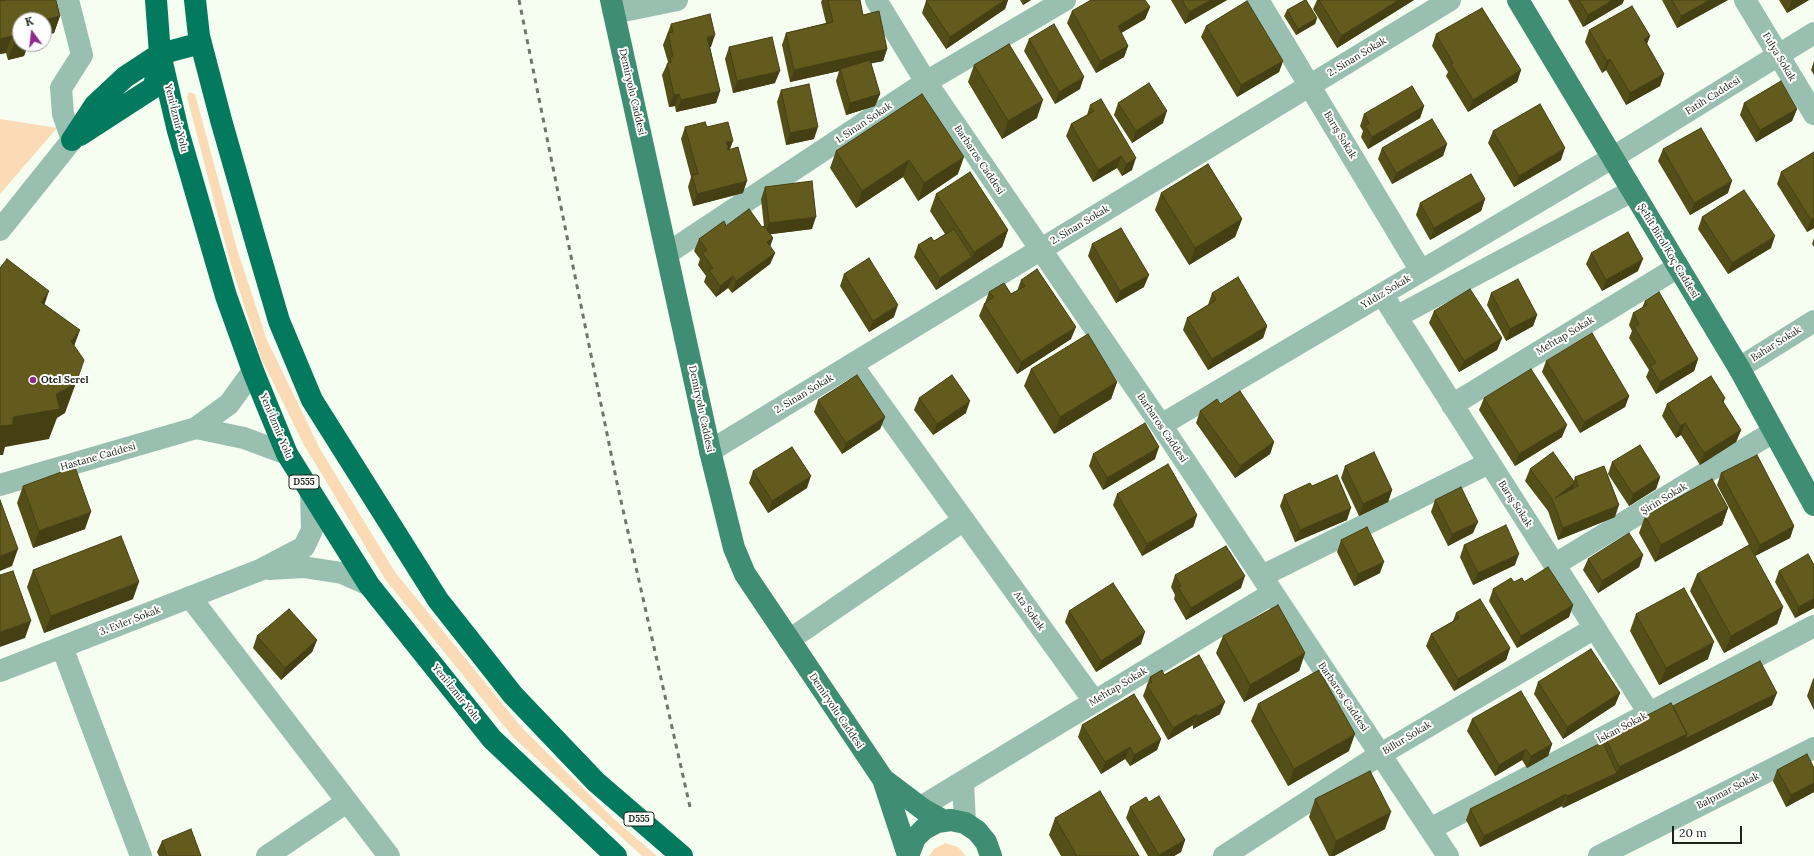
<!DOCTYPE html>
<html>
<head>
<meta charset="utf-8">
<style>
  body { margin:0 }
  #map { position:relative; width:1814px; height:856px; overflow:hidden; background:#f5fef1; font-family:Lora,serif }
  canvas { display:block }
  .north { position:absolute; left:12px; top:12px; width:40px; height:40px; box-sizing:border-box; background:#fff; border:1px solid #a4a7a2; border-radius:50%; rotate:345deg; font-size:11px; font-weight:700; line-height:16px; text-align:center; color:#1b2217 }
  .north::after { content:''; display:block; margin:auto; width:14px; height:18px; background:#90298d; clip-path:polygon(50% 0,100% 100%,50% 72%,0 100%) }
  .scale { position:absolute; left:1672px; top:826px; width:70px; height:18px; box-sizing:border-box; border:2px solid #1b2217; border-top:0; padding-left:5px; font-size:12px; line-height:14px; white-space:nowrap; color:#1b2217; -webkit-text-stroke:3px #fff; paint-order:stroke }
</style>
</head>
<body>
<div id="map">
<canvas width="1814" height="856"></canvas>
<div class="north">K</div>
<div class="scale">20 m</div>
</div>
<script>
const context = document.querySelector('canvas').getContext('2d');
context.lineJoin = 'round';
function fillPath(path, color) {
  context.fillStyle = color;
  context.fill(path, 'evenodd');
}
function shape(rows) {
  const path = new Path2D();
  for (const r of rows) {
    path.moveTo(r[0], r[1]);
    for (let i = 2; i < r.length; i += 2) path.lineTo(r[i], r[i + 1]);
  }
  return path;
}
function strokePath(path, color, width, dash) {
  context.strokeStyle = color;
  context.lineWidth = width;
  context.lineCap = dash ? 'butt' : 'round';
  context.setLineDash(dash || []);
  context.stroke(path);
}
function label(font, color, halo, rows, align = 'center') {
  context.font = font + ' Lora,serif';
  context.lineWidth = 4;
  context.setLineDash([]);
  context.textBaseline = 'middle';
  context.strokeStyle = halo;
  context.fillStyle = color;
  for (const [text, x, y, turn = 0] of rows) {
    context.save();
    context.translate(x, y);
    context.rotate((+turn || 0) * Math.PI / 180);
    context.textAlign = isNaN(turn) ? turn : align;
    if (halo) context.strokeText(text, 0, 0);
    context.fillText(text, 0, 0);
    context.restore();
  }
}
fillPath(shape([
  [189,92,195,94,237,249,267,340,320,449,395,572,522,728,615,820,657,856,642,856,513,737,385,579,304,445,261,358,229,258,187,97],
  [0,119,57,128,0,194],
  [945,843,958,847,966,856,929,856,934,849]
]), '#fbdab6');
strokePath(shape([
  [876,0,926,82,1161,425,1448,856],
  [1258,0,1421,271],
  [1745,0,1814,114],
  [614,13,677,0],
  [0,230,72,140,63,114,61,88,82,55,68,0],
  [668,253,926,82,1065,0],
  [1382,294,1649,713],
  [1396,317,1632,191],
  [852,365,1094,701],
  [1739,368,1814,321],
  [1452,405,1678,267],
  [1161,425,1612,158,1814,33],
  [196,428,244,438,287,454],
  [710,451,1450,0],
  [0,485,196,428,229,404,253,371],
  [1554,565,1773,432],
  [269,569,303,567,342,573,369,585],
  [1262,576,1489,463],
  [190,597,389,856],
  [789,640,964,520],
  [62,647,141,856],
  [0,671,260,570,304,547,312,530,311,493],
  [963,782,965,823],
  [921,807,1273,593],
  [1430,829,1814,626],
  [267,856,347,802],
  [1224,856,1381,754,1595,628],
  [1599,856,1814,748]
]), '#99bfb1', 22);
strokePath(shape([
  [611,0,710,451,734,548,745,574,883,779,908,855],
  [1518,0,1739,368,1814,505],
  [883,779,924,810,944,821],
  [908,856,915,838,924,829,937,822,951,820,965,823,977,831,986,842,991,856]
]), '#3f8d73', 22);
strokePath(shape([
  [156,0,160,54,178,131,226,296,253,371,287,454,369,585,492,739,616,856],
  [195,0,199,36,221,120,255,239,279,321,312,400,438,600,513,695,596,782,682,856],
  [80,135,154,87,159,60],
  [72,140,95,105,125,77,160,54,201,43]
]), '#037a5e', 22);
strokePath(shape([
  [519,0,617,483,690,807]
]), '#6e766a', 3, [5, 5]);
fillPath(shape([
  [0,0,56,0,60,16,54,33,44,36,44,20,20,20,20,44,28,44,24,56,8,60,6,53,0,54],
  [822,0,860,0,863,15,887,49,883,61,871,63,880,94,875,106,846,115,836,81,839,71,790,82,782,45,786,33,826,23,821,2],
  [927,0,1008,0,1005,9,946,49,922,13,926,1],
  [1020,0,1031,0,1023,5],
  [1171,0,1227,0,1185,24],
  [1317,0,1414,0,1337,48,1313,9],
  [1568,0,1624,0,1622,4,1583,27],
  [1662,0,1728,0,1677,28],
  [1779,0,1809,0,1787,13],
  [1150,7,1145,19,1121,33,1128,46,1124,57,1096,73,1067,23,1072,11],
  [1287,10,1317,18,1315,24,1296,35,1284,16],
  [671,24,711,47,710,47,720,91,716,103,676,112,675,106,669,107,662,75,668,62,663,45],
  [1206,26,1283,61,1279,72,1237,97,1201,37],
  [1589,30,1650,36,1647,44,1664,74,1660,86,1626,105,1606,70,1602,73,1585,42],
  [1436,34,1521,70,1517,82,1468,112,1446,76,1448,72,1432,46],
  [1029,39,1080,89,1055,104,1024,51],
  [729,47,775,83,733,93,725,59],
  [1814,61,1814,75,1811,70],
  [974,65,1037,118,1002,139,968,82],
  [781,90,814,139,786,145,777,102],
  [922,94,958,174,918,201,903,177,856,208,830,168,836,151],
  [1118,103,1163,123,1132,143,1114,115],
  [1744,103,1797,109,1792,121,1756,142,1740,115],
  [1090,105,1132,170,1122,176,1117,168,1093,182,1066,136,1071,124,1087,115],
  [1424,106,1420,118,1368,149,1361,137,1363,131,1360,126,1364,114],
  [685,127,707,127,730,150,743,193,693,206,688,187,691,177,681,139],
  [1493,131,1561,160,1514,187,1488,143],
  [1447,144,1443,156,1392,184,1378,159,1382,148],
  [1663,149,1728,193,1690,215,1658,161],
  [1814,152,1814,228,1807,232,1777,184,1781,172],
  [765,187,812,229,770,234,773,238,770,246,775,253,770,264,732,293,728,288,716,297,704,282,706,276,698,265,700,259,694,251,699,239,726,226,762,227,764,226,761,199],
  [1161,193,1242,219,1235,237,1189,265,1155,210],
  [936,194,1008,230,1002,247,936,290,914,257,918,245,934,241,945,234,930,211],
  [1485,199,1481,211,1430,240,1416,215,1420,203],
  [1702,217,1771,248,1728,274,1698,229],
  [1814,238,1814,247,1812,244],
  [1092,244,1144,287,1116,303,1088,256],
  [1591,253,1638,271,1602,291,1586,264],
  [844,274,894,317,869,332,840,286],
  [1021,280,1071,339,1017,374,979,316,984,304,985,303,989,292,1011,294,1017,291],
  [1212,293,1267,326,1263,338,1208,370,1183,330,1187,318,1208,305],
  [1491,293,1537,315,1533,326,1506,341,1487,305],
  [1645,301,1698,359,1694,371,1656,394,1646,377,1649,370,1629,338,1632,331,1629,325,1633,313,1642,308],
  [1434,311,1502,338,1497,350,1459,372,1429,323],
  [1546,361,1629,396,1625,407,1580,433,1542,372],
  [1031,369,1117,382,1111,399,1054,434,1024,386],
  [919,398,966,413,933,435,914,410],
  [1484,398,1562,437,1515,466,1479,410],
  [818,400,885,417,880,429,842,454,814,412],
  [1723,403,1741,430,1736,442,1700,465,1681,435,1676,438,1662,416,1667,404],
  [1220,404,1274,442,1270,454,1235,478,1196,423,1200,411],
  [1093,454,1155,459,1103,490,1089,466],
  [1612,462,1660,477,1656,489,1629,506,1608,474],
  [1345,466,1392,490,1388,502,1359,516,1341,478],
  [1530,469,1574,481,1575,477,1615,517,1558,540,1548,511,1525,481],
  [753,471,807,488,768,513,749,483],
  [1721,473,1794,526,1790,538,1755,556,1717,485],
  [23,486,85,529,33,548,17,503],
  [1312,486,1347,520,1295,542,1280,506,1284,495],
  [1117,494,1197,515,1193,527,1142,556,1113,505],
  [1435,500,1473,533,1448,546,1431,512],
  [1728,508,1722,525,1655,562,1639,533,1645,516],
  [1341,540,1380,573,1354,586,1337,552],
  [1464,545,1515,565,1473,585,1460,557],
  [1643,555,1639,567,1598,593,1583,570,1588,559],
  [33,570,133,599,44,633,27,587],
  [1779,571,1814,608,1795,618,1775,582],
  [1697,574,1783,607,1777,624,1724,653,1690,591],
  [1175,575,1241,588,1186,620,1174,599,1175,595,1171,587],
  [1514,582,1524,582,1573,605,1569,617,1517,648,1489,601,1493,589],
  [1069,611,1141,644,1096,672,1065,622],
  [1456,613,1510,648,1506,660,1454,691,1426,646,1431,634,1453,621],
  [1636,614,1708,659,1659,685,1630,631],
  [257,636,317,640,312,652,281,680,253,648],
  [1223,636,1305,653,1299,671,1244,702,1216,653],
  [1164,675,1220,714,1193,729,1193,725,1168,740,1143,696,1150,677],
  [1814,678,1814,710,1807,696,1813,679],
  [1538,682,1620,693,1615,705,1563,739,1534,694],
  [1258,704,1349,751,1288,786,1251,721],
  [1772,705,1681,751,1563,808,1562,806,1480,847,1466,820,1470,809,1603,742,1605,737,1673,706],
  [1472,719,1552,744,1548,756,1527,768,1522,760,1495,776,1467,731],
  [1082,725,1161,739,1157,750,1130,766,1125,759,1101,774,1078,737],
  [1814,768,1814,792,1786,807,1773,781,1777,770],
  [1315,799,1385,829,1334,856,1329,856,1309,817],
  [1149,802,1185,840,1181,852,1174,856,1148,856,1126,818,1130,807],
  [1055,818,1139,856,1061,856,1049,835],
  [162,841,201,856,159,856,157,852]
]), '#544e19');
fillPath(shape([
  [1005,0,1008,0,1005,9,946,49,950,37],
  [1025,0,1031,0,1023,5],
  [1211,0,1227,0,1185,24,1189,12],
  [1399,0,1414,0,1337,48,1341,36],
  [1613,0,1624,0,1622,4,1583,27,1588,15],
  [1710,0,1728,0,1677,28,1681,16],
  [1792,0,1809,0,1787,13],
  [1150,7,1145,19,1113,38,1118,26],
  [60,16,54,33,44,36,44,20],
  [1317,18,1315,24,1296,35,1298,29],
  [715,35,711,47,703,49,707,37],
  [12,36,6,53,0,54,0,39],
  [1650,36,1645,48,1644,39],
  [20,41,20,44,28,44,24,56,8,60,14,43],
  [1128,46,1124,57,1096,73,1100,61],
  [887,49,883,61,840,70,840,69,839,71,790,82,794,70],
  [1610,59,1606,70,1602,73,1607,61],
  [1283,61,1279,72,1237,97,1241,85],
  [1521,70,1517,82,1468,112,1473,100],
  [780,71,775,83,733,93,737,81],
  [1664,74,1660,86,1626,105,1630,93],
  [1084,77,1080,89,1055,104,1059,92],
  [720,91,716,103,676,112,681,100],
  [679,94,675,106,669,107,674,95],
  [880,94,875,106,846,115,850,103],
  [1043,100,1037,118,1002,139,1008,121],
  [1424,106,1420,118,1368,149,1372,137],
  [1797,109,1792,121,1756,142,1760,130],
  [1167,111,1163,123,1132,143,1136,131],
  [818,127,814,139,786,145,790,133],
  [733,141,729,152,726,142],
  [1447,144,1443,156,1392,184,1396,173],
  [1565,148,1561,160,1514,187,1519,176],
  [1121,156,1117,168,1093,182,1098,170],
  [964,157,958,174,918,201,924,183],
  [1136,158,1132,170,1122,176,1126,164],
  [909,160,903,177,856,208,862,191],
  [747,181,743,193,693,206,697,194],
  [1732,181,1728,193,1690,215,1694,203],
  [1485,199,1481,211,1430,240,1434,228],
  [816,217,812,229,765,235,769,223],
  [1814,218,1814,228,1807,232,1811,220],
  [1242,219,1235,237,1189,265,1195,248],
  [1008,230,1002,247,968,269,974,252],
  [1775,236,1771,248,1728,274,1732,263],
  [773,238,769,250,767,242],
  [775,253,770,264,732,293,736,281],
  [972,257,968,269,936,290,940,278],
  [1643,259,1638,271,1602,291,1606,280],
  [1149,275,1144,287,1116,303,1120,291],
  [733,276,728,288,716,297,720,286],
  [49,291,39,321,41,302],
  [898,305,894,317,869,332,873,321],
  [1537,315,1533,326,1506,341,1510,329],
  [1267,326,1263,338,1208,370,1212,359],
  [1076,327,1071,339,1017,374,1021,362],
  [80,330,69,360,71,341],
  [1502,338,1497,350,1459,372,1464,361],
  [1698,359,1694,371,1656,394,1660,382],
  [1117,382,1111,399,1054,434,1060,417],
  [76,383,65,413,57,418,49,439,5,447,3,455,0,455,0,426,13,417,56,394],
  [1629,396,1625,407,1580,433,1584,422],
  [1725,398,1721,410,1722,400],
  [970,401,966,413,933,435,937,424],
  [885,417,880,429,842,454,846,443],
  [1685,423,1681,435,1676,438,1680,426],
  [1567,425,1562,437,1515,466,1519,454],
  [1741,430,1736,442,1700,465,1704,453],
  [1274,442,1270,454,1235,478,1240,466],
  [1159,447,1155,459,1103,490,1107,478],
  [811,476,807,488,768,513,772,501],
  [1660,477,1656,489,1629,506,1633,494],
  [1575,483,1570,495,1555,498],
  [1392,490,1388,502,1359,516,1363,504],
  [1619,505,1615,517,1558,540,1563,528],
  [1351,508,1347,520,1295,542,1300,530],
  [1728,508,1722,525,1655,562,1661,545],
  [91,512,85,529,33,548,39,531],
  [1197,515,1193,527,1142,556,1147,544],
  [1478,522,1473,533,1448,546,1452,534],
  [1794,526,1790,538,1755,556,1760,545],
  [18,549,12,566,0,571,0,556],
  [1519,554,1515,565,1473,585,1478,573],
  [1643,555,1639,567,1598,593,1602,581],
  [1384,562,1380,573,1354,586,1358,574],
  [1245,576,1241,588,1186,620,1191,608],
  [139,582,133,599,44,633,51,616],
  [1814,598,1814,608,1795,618,1799,607],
  [1573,605,1569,617,1517,648,1521,636],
  [1783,607,1777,624,1724,653,1731,636],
  [31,621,25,638,0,647,0,632],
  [1145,632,1141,644,1096,672,1101,661],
  [317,640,312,652,281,680,285,668],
  [1714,642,1708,659,1659,685,1666,668],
  [1510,648,1506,660,1454,691,1458,679],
  [1305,653,1299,671,1244,702,1250,685],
  [1620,693,1615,705,1563,739,1567,727],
  [1777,693,1772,705,1681,751,1563,808,1567,796,1617,773,1619,767,1687,734],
  [1225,702,1220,714,1193,729,1197,717],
  [1197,714,1193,725,1168,740,1173,728],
  [1355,734,1349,751,1288,786,1294,769],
  [1161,739,1157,750,1130,766,1134,755],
  [1552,744,1548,756,1527,768,1531,756],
  [1130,747,1125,759,1101,774,1105,762],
  [1526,749,1522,760,1495,776,1499,765],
  [1814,783,1814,792,1786,807,1791,795],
  [1566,794,1562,806,1480,847,1484,836],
  [1391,812,1385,829,1334,856,1331,856,1336,841],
  [1185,840,1181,852,1174,856,1159,856]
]), '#454014');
const building = shape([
  [5,0,56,0,60,16,44,20,20,20,20,41,14,43,12,36,0,39,0,1,5,0],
  [828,0,860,0,863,15,879,11,887,49,794,70,786,33,833,22,828,0],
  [927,0,1005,0,950,37,926,1,927,0],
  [1091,0,1145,0,1150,7,1118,26,1128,46,1100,61,1072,11,1091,0],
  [1182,0,1211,0,1189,12,1182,0],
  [1305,0,1306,0,1317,18,1298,29,1287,10,1305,0],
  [1319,0,1399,0,1341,36,1319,0],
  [1579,0,1613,0,1588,15,1579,0],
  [1672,0,1710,0,1681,16,1672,0],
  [1247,1,1283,61,1241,85,1206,26,1247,1],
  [1632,6,1650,36,1644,39,1664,74,1630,93,1610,59,1607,61,1589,30,1632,6],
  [1482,8,1521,70,1473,100,1451,64,1453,63,1436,34,1482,8],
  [710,14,715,35,707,37,720,91,681,100,679,94,674,95,667,64,671,62,670,57,673,56,668,33,673,32,671,24,710,14],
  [1054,24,1084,77,1059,92,1029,39,1054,24],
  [772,37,780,71,737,81,729,47,772,37],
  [1009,44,1043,100,1008,121,974,65,1009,44],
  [870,60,880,94,850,103,840,69,870,60],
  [1781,81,1797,109,1760,130,1744,103,1781,81],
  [1149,83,1167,111,1136,131,1118,103,1149,83],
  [809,84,818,127,790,133,781,90,809,84],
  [1412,86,1424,106,1372,137,1365,126,1369,123,1364,114,1412,86],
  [922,94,964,157,924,183,909,160,862,191,836,151,922,94],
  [1101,99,1136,158,1126,164,1121,156,1098,170,1071,124,1094,111,1090,105,1101,99],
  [1540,104,1565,148,1519,176,1493,131,1540,104],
  [1432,119,1447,144,1396,173,1382,148,1432,119],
  [705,122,707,127,728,122,733,141,726,142,728,150,738,147,747,181,697,194,692,175,698,174,685,127,705,122],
  [1701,128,1732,181,1694,203,1663,149,1701,128],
  [1814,152,1814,218,1811,220,1781,172,1814,152],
  [1208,164,1242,219,1195,248,1161,193,1208,164],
  [970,172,1008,230,974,252,936,194,970,172],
  [1471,174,1485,199,1434,228,1420,203,1471,174],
  [812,181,816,217,769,223,765,187,812,181],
  [1744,190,1775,236,1732,263,1702,217,1744,190],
  [749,209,762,227,764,226,773,238,767,242,775,253,736,281,733,276,720,286,709,270,713,268,702,253,707,250,699,239,724,221,726,226,749,209],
  [1121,228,1149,275,1120,291,1092,244,1121,228],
  [954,229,972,257,940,278,918,245,931,237,934,241,954,229],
  [1628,232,1643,259,1606,280,1591,253,1628,232],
  [869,258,898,305,873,321,844,274,869,258],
  [7,259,49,291,41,302,80,330,71,341,84,360,76,383,56,394,60,409,13,417,13,425,0,426,0,268,7,259],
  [1037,269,1076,327,1021,362,984,304,994,297,989,292,1004,283,1011,294,1025,286,1021,280,1037,269],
  [1238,277,1267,326,1212,359,1187,318,1216,300,1212,293,1238,277],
  [1518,279,1537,315,1510,329,1491,293,1518,279],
  [1470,289,1502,338,1464,361,1434,311,1470,289],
  [1659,292,1698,359,1660,382,1650,366,1656,363,1634,327,1639,324,1633,313,1647,305,1645,301,1659,292],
  [1592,333,1629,396,1584,422,1546,361,1592,333],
  [1088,334,1117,382,1060,417,1031,369,1088,334],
  [1531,369,1567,425,1519,454,1484,398,1531,369],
  [857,375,885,417,846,443,818,400,857,375],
  [952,375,970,401,937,424,919,398,952,375],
  [1711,376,1725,398,1722,400,1741,430,1704,453,1685,423,1680,426,1667,404,1711,376],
  [1240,391,1274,442,1240,466,1200,411,1217,399,1220,404,1240,391],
  [1145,423,1159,447,1107,478,1093,454,1145,423],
  [1640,445,1660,477,1633,494,1612,462,1640,445],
  [792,447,811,476,772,501,753,471,792,447],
  [1374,452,1392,490,1363,504,1345,466,1374,452],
  [1553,452,1575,483,1555,498,1578,486,1575,477,1604,466,1619,505,1563,528,1552,499,1530,469,1553,452],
  [1757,455,1794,526,1760,545,1721,473,1757,455],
  [1168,464,1197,515,1147,544,1117,494,1168,464],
  [75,467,91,512,39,531,23,486,75,467],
  [1337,475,1351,508,1300,530,1284,495,1310,483,1312,486,1337,475],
  [1712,479,1728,508,1661,545,1645,516,1712,479],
  [1461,487,1478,522,1452,534,1435,500,1461,487],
  [0,500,18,549,0,556,0,500],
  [1506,525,1519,554,1478,573,1464,545,1506,525],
  [1367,527,1384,562,1358,574,1341,540,1367,527],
  [1629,533,1643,555,1602,581,1588,559,1629,533],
  [121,536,139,582,51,616,33,570,121,536],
  [1749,545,1783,607,1731,636,1697,574,1749,545],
  [1226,546,1245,576,1191,608,1178,587,1181,586,1175,575,1226,546],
  [1808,554,1814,565,1814,598,1799,607,1779,571,1808,554],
  [1548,567,1573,605,1521,636,1493,589,1511,578,1514,582,1522,578,1524,582,1548,567],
  [13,571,31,621,0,632,0,575,13,571],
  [1113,583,1145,632,1101,661,1069,611,1113,583],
  [1684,588,1714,642,1666,668,1636,614,1684,588],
  [1480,599,1510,648,1458,679,1431,634,1459,618,1456,613,1480,599],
  [1278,605,1305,653,1250,685,1223,636,1278,605],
  [289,609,317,640,285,668,257,636,289,609],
  [1591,649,1620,693,1567,727,1538,682,1591,649],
  [1199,655,1225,702,1197,717,1197,714,1173,728,1147,685,1152,682,1150,677,1162,670,1164,675,1199,655],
  [1760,661,1777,693,1685,739,1687,734,1673,706,1760,661],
  [1319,670,1355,734,1294,769,1258,704,1319,670],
  [1521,691,1552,744,1531,756,1526,749,1499,765,1472,719,1521,691],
  [1134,694,1161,739,1134,755,1130,747,1105,762,1082,725,1134,694],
  [1671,703,1687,734,1619,767,1605,737,1671,703],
  [1603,742,1617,773,1567,796,1566,794,1484,836,1470,809,1603,742],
  [1807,754,1814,768,1814,783,1791,795,1777,770,1807,754],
  [1370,771,1391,812,1336,841,1315,799,1370,771],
  [1100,791,1139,856,1077,856,1055,818,1100,791],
  [1159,796,1185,840,1159,855,1130,807,1146,797,1149,802,1159,796],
  [191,829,201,856,167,856,162,841,191,829]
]);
fillPath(building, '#625b1d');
strokePath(building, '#454014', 1);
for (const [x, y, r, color] of [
  [33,380,4,"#90298d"]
]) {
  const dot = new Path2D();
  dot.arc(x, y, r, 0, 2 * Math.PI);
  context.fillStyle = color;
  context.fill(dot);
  strokePath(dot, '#fff', 1.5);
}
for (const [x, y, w] of [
  [304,482,30],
  [639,819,30]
]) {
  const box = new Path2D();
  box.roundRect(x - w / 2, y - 7, w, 14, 3);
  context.fillStyle = '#fff';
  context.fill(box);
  strokePath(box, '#1b2217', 1);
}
label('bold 9px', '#1b2217', null, [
  ["D555",304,482],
  ["D555",639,819]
]);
label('10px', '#1b2217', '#fff', [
  ["2. Sinan Sokak",1357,57,-31],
  ["Fulya Sokak",1779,57,59],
  ["Demiryolu Caddesi",632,92,77],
  ["Fatih Caddesi",1713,96,-32],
  ["Yeni İzmir Yolu",176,118,76],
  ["1. Sinan Sokak",864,123,-34],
  ["Barış Sokak",1340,135,59],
  ["Barbaros Caddesi",979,160,56],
  ["2. Sinan Sokak",1080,225,-31],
  ["Şehit Birol Koç Caddesi",1668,251,59],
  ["Yıldız Sokak",1386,292,-31],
  ["Mehtap Sokak",1565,336,-31],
  ["Bahar Sokak",1776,344,-32],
  ["2. Sinan Sokak",804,394,-31],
  ["Demiryolu Caddesi",701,409,78],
  ["Yeni İzmir Yolu",276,426,67],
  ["Barbaros Caddesi",1162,428,56],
  ["Hastane Caddesi",98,457,-16],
  ["Şirin Sokak",1664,499,-31],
  ["Barış Sokak",1515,504,57],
  ["Ata Sokak",1029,611,54],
  ["3. Evler Sokak",130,621,-21],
  ["Mehtap Sokak",1118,687,-31],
  ["Yeni İzmir Yolu",456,693,51],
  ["Barbaros Caddesi",1343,697,56],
  ["Demiryolu Caddesi",836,711,56],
  ["İskan Sokak",1622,728,-28],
  ["Billur Sokak",1407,738,-31],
  ["Balpınar Sokak",1728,791,-27]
]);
label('bold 10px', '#1b2217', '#fff', [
  ["Otel Serel",41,380]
], 'left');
</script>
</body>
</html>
